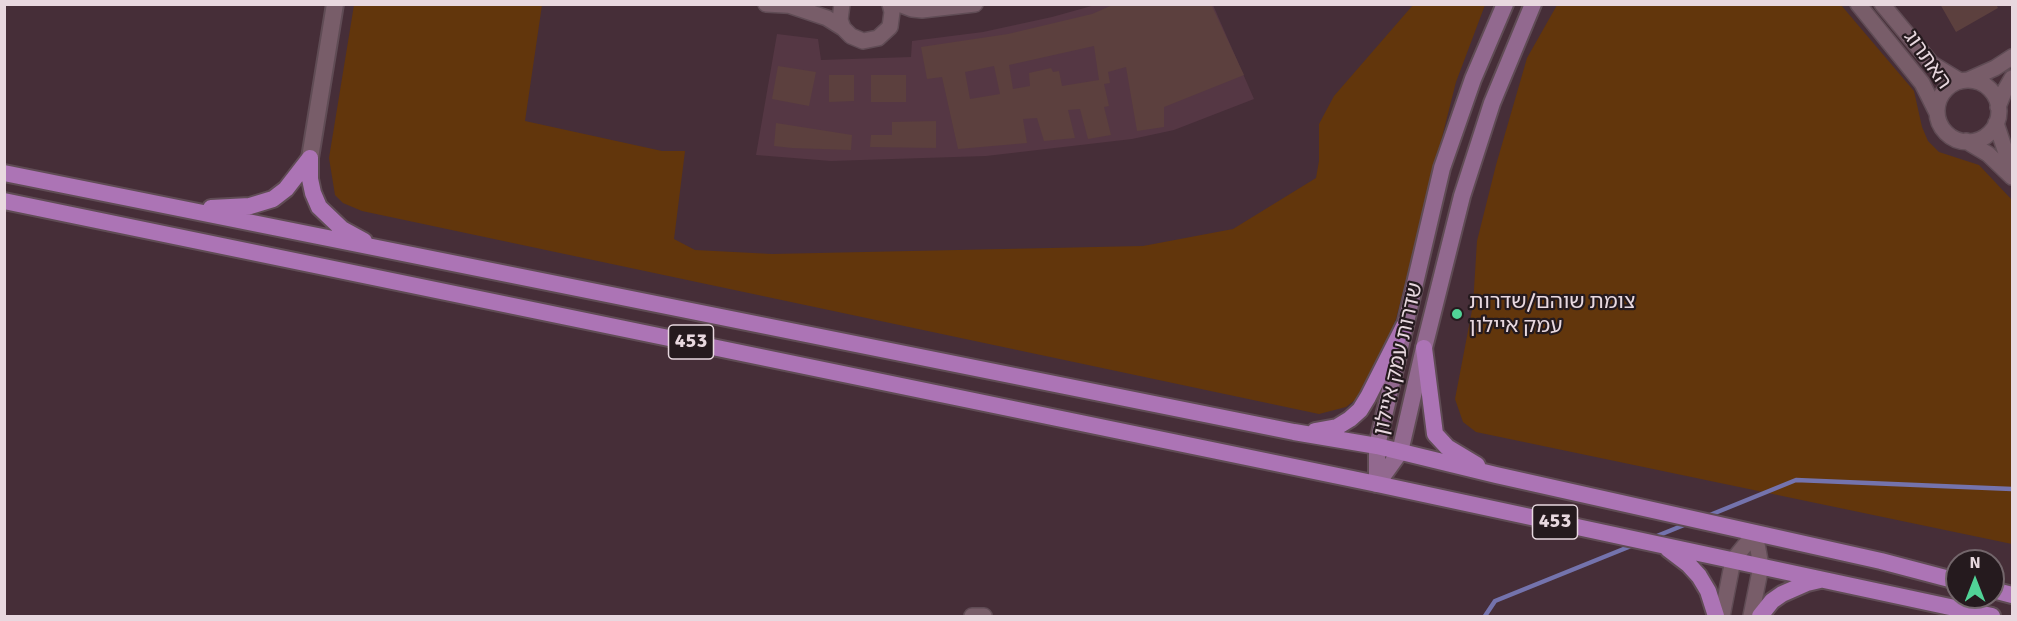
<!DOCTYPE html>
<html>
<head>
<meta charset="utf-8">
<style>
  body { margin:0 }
  #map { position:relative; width:2017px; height:621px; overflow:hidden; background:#462e38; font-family:Signika,sans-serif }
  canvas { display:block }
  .frame { position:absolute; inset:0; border:6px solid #e8d8df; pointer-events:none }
  .north { position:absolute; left:1945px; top:549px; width:60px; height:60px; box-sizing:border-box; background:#251a1e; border:2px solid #73666b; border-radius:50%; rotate:0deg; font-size:16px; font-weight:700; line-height:24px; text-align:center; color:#e8d8df }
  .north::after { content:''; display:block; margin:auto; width:21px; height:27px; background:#51d397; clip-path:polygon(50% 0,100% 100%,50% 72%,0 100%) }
</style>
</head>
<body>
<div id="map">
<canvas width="2017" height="621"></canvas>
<div class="frame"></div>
<div class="north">N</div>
</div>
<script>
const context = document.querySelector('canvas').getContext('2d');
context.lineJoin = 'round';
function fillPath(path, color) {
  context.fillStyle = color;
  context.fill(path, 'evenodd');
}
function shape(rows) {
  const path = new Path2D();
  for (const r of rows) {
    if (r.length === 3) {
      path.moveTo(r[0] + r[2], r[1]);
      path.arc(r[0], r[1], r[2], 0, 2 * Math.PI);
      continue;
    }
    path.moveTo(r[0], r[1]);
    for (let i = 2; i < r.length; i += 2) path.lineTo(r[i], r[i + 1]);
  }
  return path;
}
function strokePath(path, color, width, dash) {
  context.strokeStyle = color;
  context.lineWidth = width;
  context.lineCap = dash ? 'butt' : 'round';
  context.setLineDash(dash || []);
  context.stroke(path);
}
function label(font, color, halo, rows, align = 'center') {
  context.font = font + ' Signika,"Noto Sans Hebrew",sans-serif';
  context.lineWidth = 4.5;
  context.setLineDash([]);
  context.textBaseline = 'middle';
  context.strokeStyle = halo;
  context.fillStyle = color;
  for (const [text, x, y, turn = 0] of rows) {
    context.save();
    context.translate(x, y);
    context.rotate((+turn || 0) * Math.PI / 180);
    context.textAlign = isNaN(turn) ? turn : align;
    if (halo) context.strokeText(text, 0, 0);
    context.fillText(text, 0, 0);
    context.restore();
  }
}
fillPath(shape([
  [1095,5,1213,5,1254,99,1174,130,1132,139,986,156,831,161,756,155,777,34,818,39,821,60,911,57,912,41,983,32,1052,17]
]), '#553744');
fillPath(shape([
  [354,5,542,5,525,121,662,151,685,151,674,239,695,250,772,254,1143,246,1233,229,1316,178,1319,161,1319,124,1334,96,1413,5,1485,5,1456,82,1396,319,1370,381,1359,397,1346,407,1319,414,362,211,343,203,335,195,329,158],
  [1557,5,1841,5,1914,91,1922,127,1928,141,1939,152,1979,165,2012,200,2012,544,1476,432,1463,422,1455,399,1473,305,1477,241,1496,165,1527,58]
]), '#62360c');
strokePath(shape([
  [1705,517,1796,480,2012,489],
  [1652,538,1689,523],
  [1485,616,1495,601,1636,544]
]), '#7473ad', 4.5);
fillPath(shape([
  [1115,4,1211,4,1244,75,1164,107,1164,127,1137,131,1126,67,1108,72,1110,83,1104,84,1109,106,1104,107,1111,135,1088,139,1080,109,1068,110,1075,138,1044,141,1037,118,1023,119,1027,143,958,149,942,77,927,79,921,47,1008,34,1092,14],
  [1094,46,1099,80,1062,86,1059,71,1053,72,1051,68,1029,73,1030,86,1013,89,1009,65],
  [994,66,1000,94,970,99,965,72],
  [1940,4,1996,4,1998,8,1956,32],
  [778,66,816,72,809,106,772,99],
  [829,75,854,75,854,101,829,102],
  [871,75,906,75,906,102,871,102],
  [936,121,936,148,870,147,871,135,892,135,892,122],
  [776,123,852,135,851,150,792,148,774,146]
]), '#5c403e');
const minor = shape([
  [766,4,802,6],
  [842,4,840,20,843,28,851,36,863,41,878,38,890,27,892,12,890,4],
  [899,4,912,9,922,10,975,4],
  [1858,4,1922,83,1937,113],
  [1882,4,1932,64,1960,81],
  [791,6,827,18,843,28],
  [1968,80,1995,68,2012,57],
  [1968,111,31],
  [1998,107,2004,92,2012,78],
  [1996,123,2005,150,2012,162],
  [1966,141,1988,154,2012,177],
  [972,616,984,616],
  [1722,616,1733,560,1755,533],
  [1751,616,1761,566,1755,533]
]);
const tertiary = shape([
  [310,158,335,4]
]);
const secondary = shape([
  [1377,484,1400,452,1424,348,1462,196,1492,103,1533,4],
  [1377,484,1377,446,1442,168,1473,79,1505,4]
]);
const primary = shape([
  [310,158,310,179,313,193,319,207,342,229,364,241],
  [4,173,1294,432,1377,446,1496,475,1881,561,1957,581],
  [4,201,1377,484,1992,616],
  [211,208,250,206,273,199,286,189,310,158],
  [1424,348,1435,434,1447,447,1477,465],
  [1315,431,1337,427,1350,419,1360,410,1368,397,1404,326],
  [1668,549,1689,565,1699,576,1708,591,1716,616],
  [1993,590,2012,595],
  [1760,616,1772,601,1782,594,1807,583,1820,580]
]);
strokePath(minor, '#604c55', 18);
strokePath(tertiary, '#604c55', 20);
strokePath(secondary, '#604c55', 20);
strokePath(primary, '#604c55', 20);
strokePath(minor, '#785d69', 15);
strokePath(tertiary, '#785d69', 16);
strokePath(secondary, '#92698f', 16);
strokePath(primary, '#ac74b5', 16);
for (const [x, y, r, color] of [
  [1457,314,6,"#51d397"]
]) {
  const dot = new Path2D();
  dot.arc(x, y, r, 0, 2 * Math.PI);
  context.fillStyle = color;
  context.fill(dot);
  strokePath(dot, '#251a1e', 2);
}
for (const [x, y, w] of [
  [691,342,45],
  [1555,522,45]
]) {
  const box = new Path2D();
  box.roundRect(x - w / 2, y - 17, w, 34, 4.5);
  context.fillStyle = '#251a1e';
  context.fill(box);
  strokePath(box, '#e8d8df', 1.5);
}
label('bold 20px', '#e8d8df', null, [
  ["453",691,342],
  ["453",1555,522]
]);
label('21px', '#e8d8df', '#251a1e', [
  ["האתרוג",1927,60,55],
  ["שדרות עמק איילון",1399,359,-77]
]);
label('21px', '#e8d8df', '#251a1e', [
  ["צומת שוהם/שדרות",1469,302],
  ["עמק איילון",1469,326]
], 'left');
</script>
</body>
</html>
